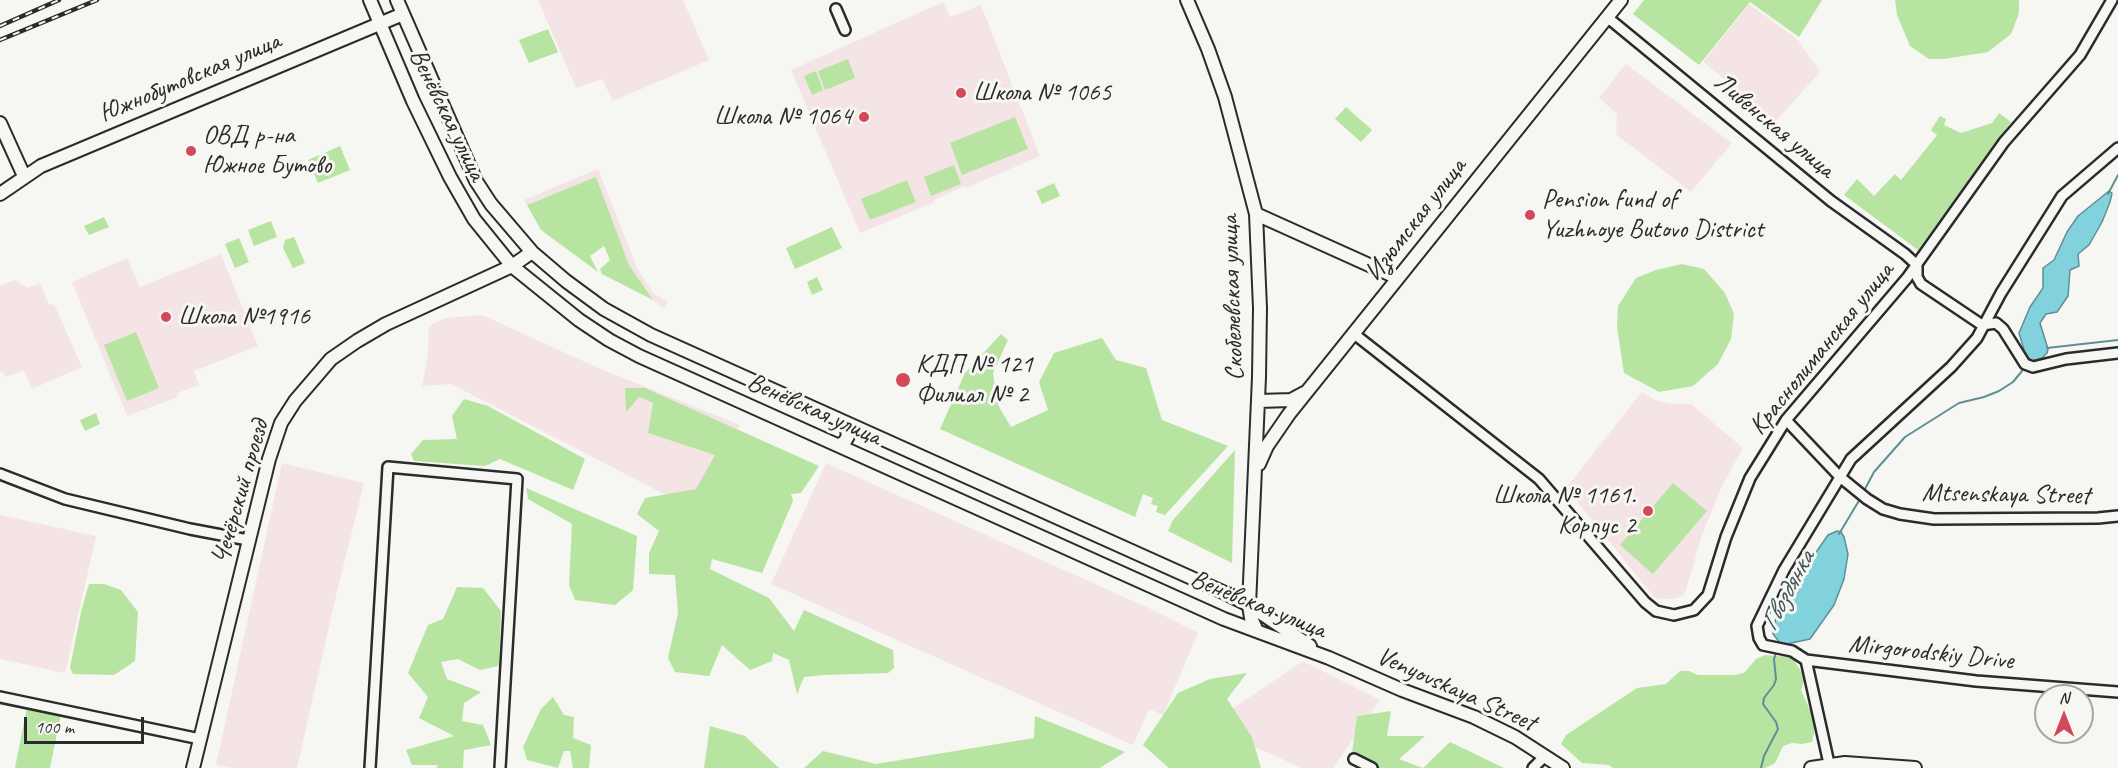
<!DOCTYPE html>
<html>
<head>
<meta charset="utf-8">
<style>
  body { margin:0 }
  #map { position:relative; width:2118px; height:768px; overflow:hidden; background:#f6f6f2; font-family:Caveat,sans-serif }
  canvas { display:block }
  .north { position:absolute; left:2034px; top:684px; width:60px; height:60px; box-sizing:border-box; background:#f6f6f2; border:2px solid #a5a5a2; border-radius:50%; rotate:0deg; font-size:16px; font-weight:700; line-height:24px; text-align:center; color:#2b2b2b }
  .north::after { content:''; display:block; margin:auto; width:21px; height:27px; background:#d1495b; clip-path:polygon(50% 0,100% 100%,50% 72%,0 100%) }
  .scale { position:absolute; left:24px; top:717px; width:120px; height:27px; box-sizing:border-box; border:3px solid #2b2b2b; border-top:0; padding-left:8px; font-size:18px; line-height:21px; white-space:nowrap; color:#2b2b2b; -webkit-text-stroke:4px #f6f6f2; paint-order:stroke }
</style>
</head>
<body>
<div id="map">
<canvas width="2118" height="768"></canvas>
<div class="north">N</div>
<div class="scale">100 m</div>
</div>
<script>
const context = document.querySelector('canvas').getContext('2d');
context.lineJoin = 'round';
function fillPath(path, color) {
  context.fillStyle = color;
  context.fill(path, 'evenodd');
}
function shape(rows) {
  const path = new Path2D();
  for (const r of rows) {
    path.moveTo(r[0], r[1]);
    for (let i = 2; i < r.length; i += 2) path.lineTo(r[i], r[i + 1]);
  }
  return path;
}
function strokePath(path, color, width, dash) {
  context.strokeStyle = color;
  context.lineWidth = width;
  context.lineCap = dash ? 'butt' : 'round';
  context.setLineDash(dash || []);
  context.stroke(path);
}
function label(font, color, halo, rows, align = 'center') {
  context.font = font + ' Caveat,sans-serif';
  context.lineWidth = 6;
  context.setLineDash([]);
  context.textBaseline = 'middle';
  context.strokeStyle = halo;
  context.fillStyle = color;
  for (const [text, x, y, turn = 0] of rows) {
    context.save();
    context.translate(x, y);
    context.rotate((+turn || 0) * Math.PI / 180);
    context.textAlign = isNaN(turn) ? turn : align;
    if (halo) context.strokeText(text, 0, 0);
    context.fillText(text, 0, 0);
    context.restore();
  }
}
fillPath(shape([
  [538,0,683,0,709,60,613,101,602,79,576,88],
  [943,2,950,17,981,5,1040,156,966,188,965,186,934,200,935,202,860,233,791,70],
  [1749,4,1798,40,1820,72,1776,121,1703,62],
  [1626,64,1732,143,1691,192,1616,134,1617,114,1599,98],
  [598,169,638,270,654,294,668,301,664,308,653,300,629,267,596,178,527,205,524,200],
  [221,254,258,346,194,371,199,385,177,393,178,397,127,416,72,282,127,258,140,287],
  [15,280,28,288,40,283,49,305,54,304,82,367,32,389,24,370,6,377,3,371,0,372,0,286],
  [482,315,596,367,740,425,697,511,451,384,422,386,428,355,429,326,445,318],
  [1642,392,1655,400,1672,404,1691,404,1743,448,1722,486,1702,535,1684,596,1672,599,1660,599,1654,597,1566,488],
  [282,463,364,483,337,591,297,768,234,768,216,765],
  [826,463,1155,611,1198,633,1163,715,1149,709,1133,745,771,584],
  [0,515,96,536,65,673,0,659],
  [1303,661,1380,700,1333,768,1302,768,1207,726]
]), '#f5e4e6');
fillPath(shape([
  [1644,0,1822,0,1799,37,1750,2,1699,65,1633,14],
  [1895,0,2019,0,2019,13,2011,34,1988,52,1944,59,1929,59,1910,46,1897,15],
  [548,29,558,52,529,63,519,40],
  [848,59,855,78,825,90,818,71],
  [816,71,823,90,812,95,804,76],
  [1346,107,1372,130,1361,142,1335,119],
  [1999,113,2011,122,1918,250,1844,195,1857,179,1874,196,1895,174,1901,180,1937,135,1931,130,1940,116,1946,119,1944,125,1961,133,1992,123],
  [1015,117,1028,149,962,175,950,143],
  [340,146,350,170,318,183,308,160],
  [954,165,961,184,931,196,924,177],
  [596,177,629,265,653,300,602,274,600,269,610,260,604,246,590,256,598,272,541,230,527,205],
  [907,180,916,202,870,220,861,199],
  [1054,183,1060,196,1042,204,1036,191],
  [104,217,109,227,89,235,84,226],
  [271,221,277,237,254,246,248,230],
  [832,227,842,248,795,269,786,248],
  [294,237,305,263,293,268,283,248,285,240],
  [239,238,249,262,235,268,225,244],
  [1682,264,1704,269,1725,293,1734,314,1731,339,1718,364,1693,386,1659,392,1624,373,1617,327,1618,306,1636,278,1656,270],
  [817,277,823,290,812,295,807,282],
  [136,332,159,388,127,401,104,345],
  [1001,334,1008,340,993,373,998,405,1011,427,1048,410,1039,382,1054,353,1102,338,1116,360,1146,368,1162,420,1228,446,1165,515,1156,512,1158,506,1151,504,1153,498,1143,494,1135,517,940,429,965,373],
  [625,388,645,388,819,466,801,493,791,494,793,501,762,573,712,559,710,569,769,598,794,631,804,610,893,650,894,668,888,673,825,675,804,677,797,694,789,660,773,653,772,661,750,670,722,645,709,676,675,672,668,658,678,613,675,575,649,574,649,553,659,531,637,514,645,498,696,489,715,455,648,433,653,403,639,397,626,412],
  [464,399,488,406,585,459,573,490,500,459,485,466,414,461,411,454,423,440,457,439,452,416],
  [96,413,100,424,85,431,80,420],
  [1235,450,1232,563,1168,531,1173,520],
  [1673,483,1707,511,1653,574,1620,545],
  [526,488,637,536,633,590,615,605,575,600,569,585,572,524,528,499],
  [89,584,104,584,121,590,138,612,135,661,114,675,73,674,70,668,81,612],
  [457,587,483,588,501,611,499,666,480,670,458,659,441,662,447,679,481,692,464,703,462,721,483,725,491,745,464,750,463,768,436,768,438,765,412,765,406,750,454,736,419,718,428,697,408,673,428,625,443,619],
  [1765,655,1792,657,1802,673,1804,681,1801,690,1816,724,1812,742,1802,744,1792,743,1783,746,1775,763,1765,768,1613,768,1609,765,1582,763,1561,744,1566,735,1637,688,1666,684,1680,671,1689,671,1698,675,1734,675,1744,673,1756,659],
  [1247,673,1227,699,1252,737,1261,768,1169,768,1143,745,1178,693,1210,679],
  [553,697,564,715,574,717,573,738,591,745,589,768,573,768,570,751,564,751,558,768,527,760,523,747,541,709],
  [27,707,61,714,50,768,15,768],
  [1391,711,1387,736,1425,736,1399,759,1423,768,1450,742,1504,768,1366,768,1351,760,1357,716],
  [1035,716,1125,752,1100,768,804,768,823,751,876,764,1034,738],
  [710,726,745,736,779,768,704,768]
]), '#b8e4a1');
const water = shape([
  [2109,191,2112,193,2110,202,2102,222,2089,245,2078,254,2079,266,2070,270,2068,296,2057,312,2046,314,2040,323,2048,349,2047,353,2042,358,2028,363,2019,333,2030,307,2043,288,2043,268,2054,260,2067,232,2078,216,2109,191],
  [1837,531,1841,532,1844,537,1848,554,1844,579,1834,605,1810,639,1787,644,1780,643,1773,634,1776,617,1801,574,1828,535,1837,531]
]);
fillPath(water, '#82d2dd');
strokePath(water, '#5f8f96', 1.5);
strokePath(shape([
  [2108,194,2118,175],
  [2047,348,2118,340],
  [1865,489,1874,472,1905,437,1959,403,1984,397,1999,391,2013,382,2022,371],
  [1839,534,1860,499],
  [1761,768,1764,756,1778,729,1776,722,1763,704,1764,698,1774,685,1776,679,1774,659,1777,650]
]), '#5f8f96', 2);
const street = shape([
  [836,9,845,30],
  [1607,17,1831,201,1905,254,1917,265,1917,277,1921,284,1982,325,1996,323,2003,329,2025,364,2033,367,2066,359,2118,353],
  [2118,148,2062,196,2001,293,1977,338,1951,367,1851,459,1784,570,1757,626,1759,638,1763,645,1792,651,1806,660,1976,681,2118,692],
  [1353,333,1539,479,1645,602,1656,611,1674,615,1694,610,1708,595,1726,537,1750,478,1786,420,1907,278,2004,142,2080,55,2112,0],
  [1786,420,1840,477,1867,499,1883,509,1900,514,1934,519,2098,518,2118,516],
  [0,474,65,499,190,529,248,540],
  [1806,660,1830,768],
  [0,697,200,739],
  [1354,759,1372,768],
  [370,768,388,467,517,479,500,768],
  [1533,768,1545,756]
]);
const secondary = shape([
  [370,0,413,101,450,177,474,219,512,266,579,320,609,340,639,356,1224,619,1329,658,1402,690,1474,717,1515,737,1563,768],
  [397,0,476,181,491,204,532,252,566,281,604,309,651,335,1225,593,1249,605,1310,646],
  [1187,0,1208,49,1225,97,1256,214,1260,308,1259,377,1249,605,1251,618,1257,631],
  [0,123,24,176],
  [0,194,41,166,403,14],
  [1256,214,1398,278],
  [1259,401,1291,400,1304,393],
  [838,445,844,443,848,436,846,423],
  [1259,464,1267,446,1289,414,1621,0],
  [193,768,269,459,281,423,295,401,331,359,357,341,386,324,512,266,532,252],
  [1811,768,1845,763,1915,768]
]);
strokePath(street, '#2b2b2b', 14);
strokePath(secondary, '#2b2b2b', 16);
strokePath(street, '#f6f6f2', 9);
strokePath(secondary, '#f6f6f2', 12);
const rail = shape([
  [0,26,59,0],
  [0,40,97,0]
]);
strokePath(rail, '#2b2b2b', 4.5);
strokePath(rail, '#f6f6f2', 2, [7]);
for (const [x, y, r, color] of [
  [961,93,6,"#d1495b"],
  [864,117,6,"#d1495b"],
  [191,151,6,"#d1495b"],
  [1530,215,6,"#d1495b"],
  [166,317,6,"#d1495b"],
  [903,380,8,"#d1495b"],
  [1648,511,6,"#d1495b"]
]) {
  const dot = new Path2D();
  dot.arc(x, y, r, 0, 2 * Math.PI);
  context.fillStyle = color;
  context.fill(dot);
  strokePath(dot, '#f6f6f2', 2);
}
label('26px', '#2b2b2b', '#f6f6f2', [
  ["Южнобутовская улица",190,78,-23],
  ["Венёвская улица",447,115,64],
  ["Ливенская улица",1774,126,40],
  ["Изюмская улица",1416,220,-52],
  ["Скобелевская улица",1233,298,-92],
  ["Краснолиманская улица",1822,349,-51],
  ["Венёвская улица",814,410,24],
  ["Чечёрский проезд",241,492,-74],
  ["Mtsenskaya Street",2006,495,1],
  ["Венёвская улица",1258,605,22],
  ["Mirgorodskiy Drive",1931,653,6],
  ["Venyovskaya Street",1456,690,24]
]);
label('26px', '#2b2b2b', '#f6f6f2', [
  ["Школа № 1065",973,93],
  ["Школа № 1064",852,117,"right"],
  ["ОВД р-на",203,136],
  ["Южное Бутово",203,166],
  ["Pension fund of",1542,200],
  ["Yuzhnoye Butovo District",1542,230],
  ["Школа №1916",178,317],
  ["КДП № 121",916,365],
  ["Филиал № 2",916,395],
  ["Школа № 1161.",1636,496,"right"],
  ["Корпус 2",1636,526,"right"]
], 'left');
label('italic 27px', '#415558', '#f6f6f2', [
  ["Гвоздянка",1788,591,-62]
]);
</script>
</body>
</html>
